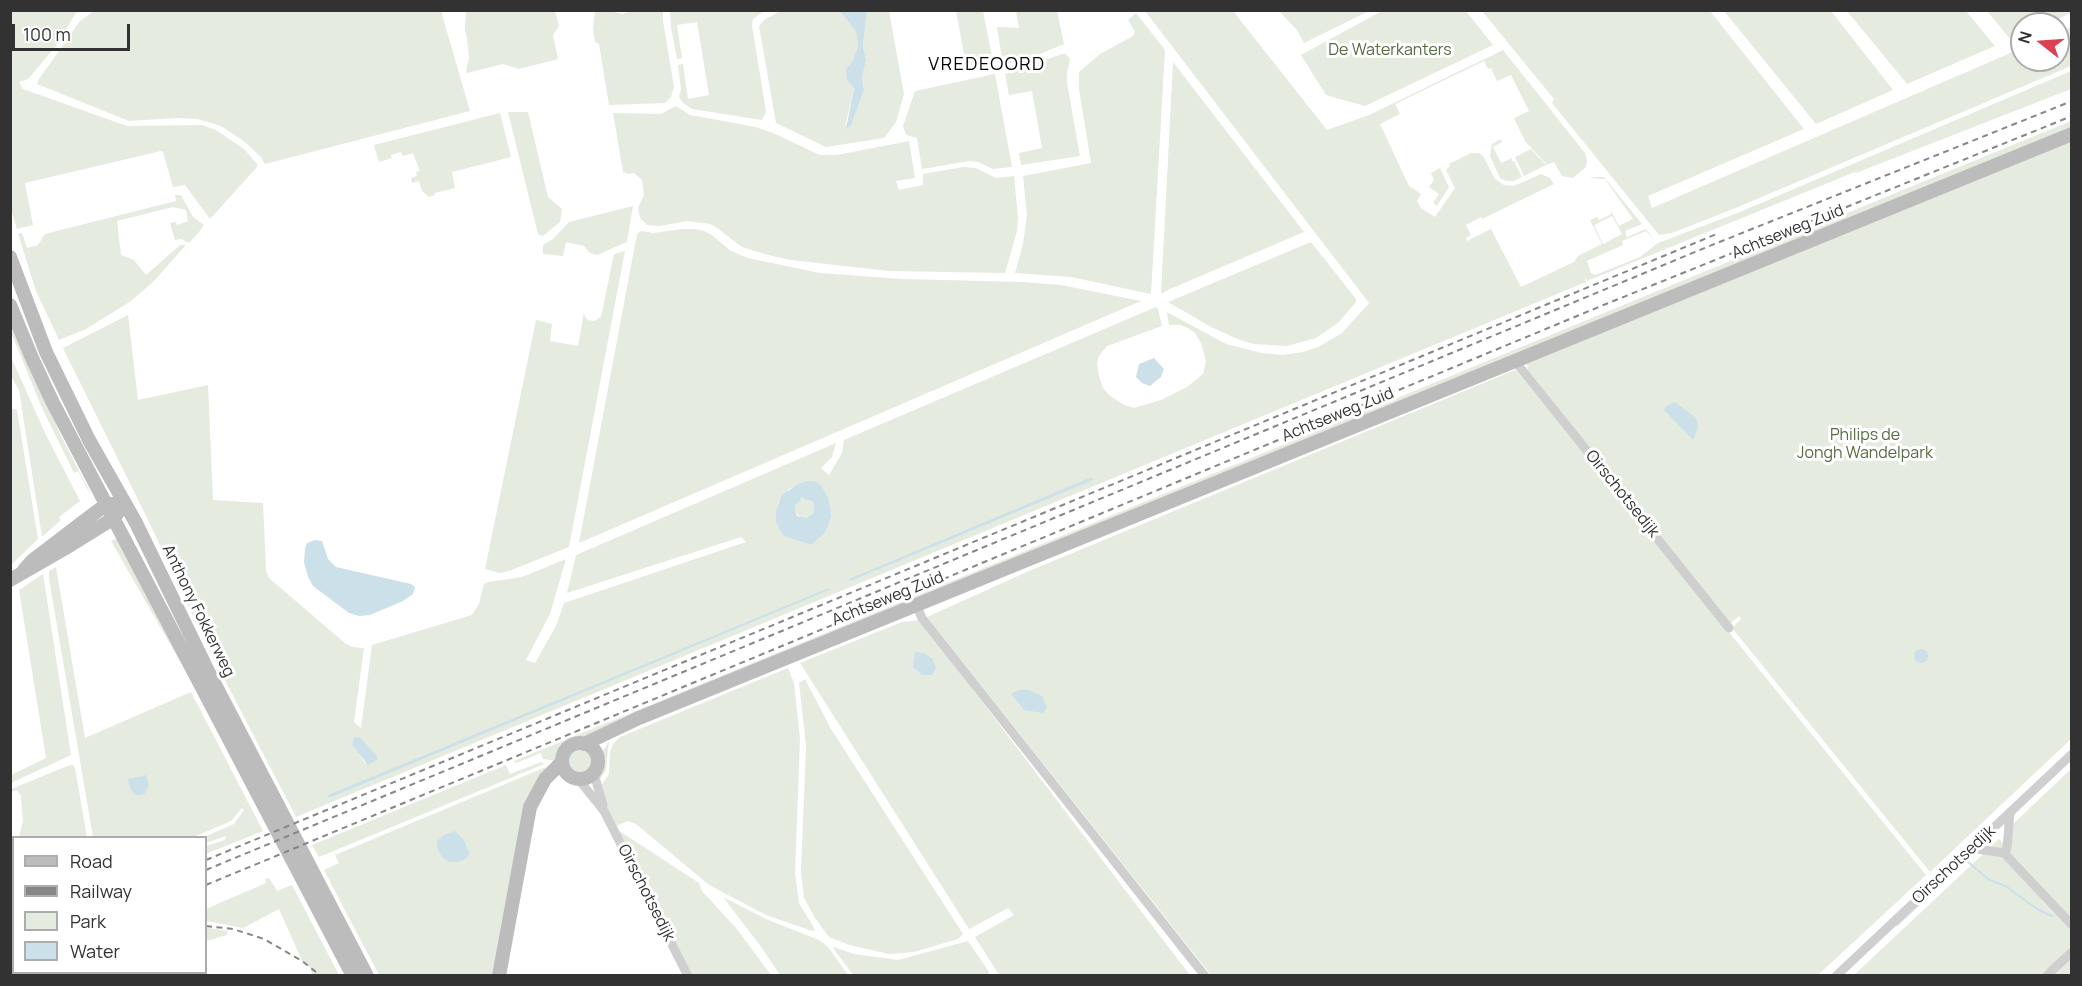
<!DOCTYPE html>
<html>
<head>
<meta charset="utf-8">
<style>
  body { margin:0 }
  #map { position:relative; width:2082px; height:986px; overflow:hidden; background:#fff; font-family:Manrope,sans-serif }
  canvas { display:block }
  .frame { position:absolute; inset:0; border:12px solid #323232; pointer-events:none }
  .legend { position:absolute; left:12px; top:836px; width:195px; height:138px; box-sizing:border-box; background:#fff; border:2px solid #adadad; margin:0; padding:8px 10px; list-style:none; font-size:18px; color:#323232 }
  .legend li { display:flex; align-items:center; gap:12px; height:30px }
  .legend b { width:30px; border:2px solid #adadad }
  .north { position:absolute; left:2010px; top:12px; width:60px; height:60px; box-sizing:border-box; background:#fff; border:2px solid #adadad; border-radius:50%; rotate:287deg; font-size:16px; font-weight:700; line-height:24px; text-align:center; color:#323232 }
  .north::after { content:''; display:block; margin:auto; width:21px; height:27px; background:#dd4050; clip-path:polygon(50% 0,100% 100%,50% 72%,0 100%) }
  .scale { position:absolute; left:12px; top:24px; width:118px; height:27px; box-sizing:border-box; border:3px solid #323232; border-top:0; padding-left:8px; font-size:18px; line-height:21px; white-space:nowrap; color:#323232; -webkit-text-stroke:4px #fff; paint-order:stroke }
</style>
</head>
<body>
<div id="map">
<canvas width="2082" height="986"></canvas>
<div class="frame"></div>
<ul class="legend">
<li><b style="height:8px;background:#bcbcbc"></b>Road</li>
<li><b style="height:8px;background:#878787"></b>Railway</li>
<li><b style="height:16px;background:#e5ebdf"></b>Park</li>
<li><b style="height:16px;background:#cce0ea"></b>Water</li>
</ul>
<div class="north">N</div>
<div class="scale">100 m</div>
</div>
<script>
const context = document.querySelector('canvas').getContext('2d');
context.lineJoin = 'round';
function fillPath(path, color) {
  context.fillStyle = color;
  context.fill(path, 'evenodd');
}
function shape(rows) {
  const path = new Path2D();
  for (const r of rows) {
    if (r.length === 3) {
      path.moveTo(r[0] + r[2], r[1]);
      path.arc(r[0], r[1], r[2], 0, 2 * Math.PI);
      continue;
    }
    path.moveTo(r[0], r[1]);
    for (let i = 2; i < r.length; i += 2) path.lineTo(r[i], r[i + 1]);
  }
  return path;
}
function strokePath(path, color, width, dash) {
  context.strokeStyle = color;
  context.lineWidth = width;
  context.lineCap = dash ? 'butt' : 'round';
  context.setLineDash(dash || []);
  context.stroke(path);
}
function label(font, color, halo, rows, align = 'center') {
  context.font = font + ' Manrope,sans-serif';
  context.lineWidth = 6;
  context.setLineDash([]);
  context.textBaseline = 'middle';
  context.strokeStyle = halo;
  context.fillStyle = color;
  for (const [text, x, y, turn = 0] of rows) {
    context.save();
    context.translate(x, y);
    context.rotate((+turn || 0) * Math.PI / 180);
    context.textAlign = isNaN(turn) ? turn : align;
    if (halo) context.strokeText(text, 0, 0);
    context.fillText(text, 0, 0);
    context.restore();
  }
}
fillPath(shape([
  [95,10,441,11,470,111,265,164,261,157,245,142,221,126,197,119,176,118,129,121,37,84,39,79,80,21],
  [2071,10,2071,13,2047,24,2022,24,2022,35,2011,40,1987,11],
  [10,11,81,11,76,13,56,46,28,79,19,82,23,89,127,126,202,125,216,130,244,149,257,164,257,167,210,219,185,185,173,187,163,152,161,151,25,183,33,225,17,229,10,205],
  [466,11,555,11,559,26,553,35,558,59,519,69,503,64,467,73,466,70,469,58,467,38,465,31],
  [595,11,609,11,622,14,626,13,627,11,663,11,663,21,674,87,671,97,665,103,609,105,599,44,595,42,593,28],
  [670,11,764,11,753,19,752,25,766,112,762,120,692,109,683,103,679,97,681,89,678,65,683,64,688,99,709,95,697,22,677,25,682,58,677,59,671,27],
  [780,11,840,11,856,32,858,46,853,60,846,69,854,88,845,127,864,90,862,78,866,60,863,46,867,11,889,11,904,94,896,122,884,138,826,147,776,123,759,26,764,20],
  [956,11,983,11,994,66,967,70],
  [1016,11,1057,11,1064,44,1035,56,1003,65,997,27,1019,28],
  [1145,11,1233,11,1327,130,1369,115,1503,50,1585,153,1587,161,1586,167,1573,178,1562,176,1554,162,1547,165,1525,141,1514,118,1529,111,1511,75,1497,81,1491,68,1488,69,1484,61,1395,104,1400,114,1380,124,1409,186,1421,194,1417,201,1421,208,1435,217,1455,188,1446,170,1450,166,1449,164,1471,153,1479,153,1483,156,1495,179,1504,185,1514,186,1541,174,1550,178,1554,184,1482,219,1481,217,1466,225,1471,235,1466,238,1467,241,1491,229,1521,287,1574,262,1578,256,1602,244,1590,220,1597,217,1599,220,1611,214,1611,211,1619,226,1633,219,1605,179,1590,178,1593,177,1604,177,1642,224,1625,231,1627,237,1646,229,1655,241,1646,231,1622,241,1623,245,1587,261,1591,273,1595,275,1640,257,1658,243,1740,212,2071,71,2071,89,1856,173,1855,172,1587,281,1585,277,1586,282,296,817,202,636,149,522,63,348,128,315,138,400,208,385,213,500,263,503,266,571,269,578,346,644,353,647,364,648,354,722,361,728,372,645,472,615,479,604,484,584,488,582,522,577,566,559,550,614,526,660,535,663,556,626,564,603,746,542,741,537,567,593,576,555,836,443,832,457,821,468,829,475,842,453,844,440,1156,307,1158,309,1162,326,1107,346,1099,356,1097,363,1099,376,1103,388,1109,395,1124,405,1134,408,1161,400,1187,387,1203,374,1206,361,1201,343,1195,333,1188,328,1180,325,1169,325,1167,312,1226,344,1262,353,1283,355,1303,352,1318,347,1342,333,1369,303],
  [1612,216,1622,234,1603,244,1594,225],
  [808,481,821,485,828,497,824,534,811,545,784,536,778,503,789,489],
  [360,737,376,756,365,763,352,744],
  [1279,11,1369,11,1304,43,1297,30],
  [1382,11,1466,11,1493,45,1365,106,1326,95,1301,55],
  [1482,11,1710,11,1804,129,1648,196,1652,208,2022,48,2022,60,2058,60,2058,33,2071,27,2071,66,1738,207,1672,233,1659,235,1552,103,1554,99],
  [1724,11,1831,11,1893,90,1816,124],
  [1847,11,1966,11,1995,46,1907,84],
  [1136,13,1165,50,1151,294,1071,277,1015,273,1023,244,1027,215,1023,176,1091,163,1079,89,1079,72,1100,54,1133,36,1135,32,1128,20],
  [1062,54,1066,54,1070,59,1067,74,1067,83,1080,156,1021,165,1019,153,1042,148,1032,91,1009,95,1005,74],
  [1173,62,1304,232,1170,289,1161,294],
  [995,74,1012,167,993,169,978,162,970,161,922,169,917,138,906,135,903,126,915,91],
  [676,106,690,115,756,127,773,133,820,155,837,155,909,141,915,178,896,181,899,190,923,185,923,174,963,167,976,168,996,178,1014,176,1018,218,1017,231,1005,273,889,271,791,260,768,255,742,247,717,228,710,224,687,221,660,226,647,225,640,218,638,208,644,195,642,180,634,173,629,174,623,172,613,113,661,114],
  [508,112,528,112,548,197,562,209,560,222,543,236,538,234],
  [500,113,511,157,452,172,455,188,435,193,435,195,429,197,422,191,419,181,412,183,411,178,417,176,416,172,420,171,413,153,403,156,401,152,391,155,392,158,379,162,374,145],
  [2071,121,2071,129,583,740,573,742,563,749,559,758,555,761,543,759,541,753,516,763,514,761],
  [1501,139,1502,142,1493,147,1501,163,1512,158,1512,161,1514,161,1522,177,1514,181,1506,181,1500,178,1490,156,1492,144],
  [2071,139,2071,739,1930,872,1732,628,1741,619,1739,616,1729,625,1526,367,1529,367,1526,364,1528,362],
  [1531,149,1546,165,1524,176,1515,157],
  [1440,168,1449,187,1437,206,1433,203,1439,194,1429,187,1434,180,1431,173],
  [175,195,181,195,193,217,204,225,199,232,189,243,181,239,175,240,170,223,176,222,177,225,188,221,186,210,173,207,117,221,121,255,134,260,146,275,180,245,186,245,154,281,131,301,86,329,59,340,36,291,18,234,22,233,27,248,38,245,45,234,176,201],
  [633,206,627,242,597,255,590,253,584,246,566,242,563,256,543,254,543,245,553,239,569,222],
  [682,229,695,229,704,231,712,235,731,251,748,258,820,273,902,279,1023,282,1061,285,1141,301,579,543,637,234,641,231,653,233],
  [1311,242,1356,299,1356,302,1339,322,1316,338,1287,346,1254,344,1240,340,1211,327,1168,302],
  [625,251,569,547,509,571,500,573,485,569,536,320,552,324,550,341,578,346,584,312,585,317,588,320,594,321,601,317,614,254],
  [10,317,61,436,91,494,90,494,78,471,74,473,42,408,11,332],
  [10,355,46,435,80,501,59,517,61,520,42,537,19,390,11,376],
  [1515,370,1517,371,1926,875,1818,975,1211,975,927,617,1029,571],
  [15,409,17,410,38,539,11,565,10,410],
  [805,508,10],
  [118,537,197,691,111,541],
  [56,567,85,738,191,692,263,831,206,854,206,846,225,840,226,836,206,843,206,838,204,837,234,824,244,810,242,808,231,821,194,837,93,837,49,579,49,571],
  [43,574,71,755,11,783,11,775,46,758,19,590],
  [920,620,1144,915,1190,975,999,975,975,937,1014,915,1008,908,969,929,800,663,902,622],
  [788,668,794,683,800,739,795,873,799,903,813,926,815,930,812,931,766,915,709,885,636,824,628,821,616,826,607,809,600,787,609,774,610,752,613,744,620,737],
  [805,679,831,729,963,934,958,939,914,952,889,954,850,945,829,937,815,918,804,898,801,872,806,746,799,683],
  [609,741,606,770,599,781,602,752],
  [580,762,13],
  [541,762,544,764,542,765,319,857,312,845,506,765,510,774],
  [70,765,73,765,75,768,87,837,19,837,23,821,21,796,17,790,11,792,11,789],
  [546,767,495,975,379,975,325,872,324,870,339,863,335,855],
  [464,840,470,854,437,841],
  [2071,769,2071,975,2052,975,2046,969,2039,976,1853,976,1999,839,2011,851,2013,824],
  [618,830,699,883,702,891,736,928,771,975,692,975],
  [13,849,14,922,11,924,10,854],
  [269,878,277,891,292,885,339,975,312,975,311,968,302,961,279,909,243,928,206,921,206,909,266,883,265,879],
  [723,897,766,919,819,940,828,947,848,975,780,975,762,948],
  [206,928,216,929,228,931,227,935,206,941],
  [968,941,989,972,988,975,853,975,833,948,834,947,854,954,898,960]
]), '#e5ebdf');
fillPath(shape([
  [840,11,867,11,863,46,866,60,862,78,864,90,851,125,846,129,854,88,847,80,846,69,853,60,858,46,856,32],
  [1154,358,1164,369,1161,377,1150,386,1142,383,1136,377,1139,364],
  [1675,402,1696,418,1698,427,1693,440,1664,410,1666,406],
  [1092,477,1093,480,850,581,849,579],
  [808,481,814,481,821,485,828,497,830,507,831,516,828,526,824,534,811,545,784,536,776,522,776,511,782,495,798,484],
  [802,498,812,501,814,505,813,514,806,518,797,516,795,509,796,504],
  [315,540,322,541,328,559,336,567,411,584,415,587,413,594,403,601,370,615,359,616,349,613,313,586,308,577,304,562,305,548,307,543],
  [829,588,829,590,329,798,328,795],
  [1921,656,7],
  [915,652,924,653,932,658,936,668,932,675,922,675,913,667],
  [1019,690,1029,690,1042,696,1047,708,1043,713,1024,710,1011,694],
  [360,737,377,756,377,760,368,765,352,745,354,738],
  [146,775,149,786,145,793,141,795,135,795,130,788,128,779],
  [455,831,464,840,470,854,465,859,458,862,449,862,442,857,437,848,437,841,444,835]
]), '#cce0ea');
strokePath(shape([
  [1967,861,1988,879,2007,887,2037,909,2052,916],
  [1897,925,1973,854]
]), '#cce0ea', 2);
strokePath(shape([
  [1515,361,1729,628],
  [916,605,922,618,1205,976],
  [594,774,603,805],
  [579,780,604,811,688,976],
  [1971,848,2004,853,2072,925],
  [2004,853,2007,848,2010,812],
  [1836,976,2072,754],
  [2046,976,2072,952]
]), '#cfcfcf', 9);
strokePath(shape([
  [10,257,46,352,89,440,136,523,209,673,367,976],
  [10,305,32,358,52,401,353,976],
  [24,570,33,560,92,515,107,504,116,504],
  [10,580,64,549,114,518,118,512],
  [580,761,18],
  [584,744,639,718,2072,134],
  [499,976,530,807,545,779,562,762]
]), '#bcbcbc', 14);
strokePath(shape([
  [206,860,1719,233],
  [206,870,1707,247,2072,101],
  [206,885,1606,304,2072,116],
  [206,926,233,929,264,939,302,961,321,976],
  [10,941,14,939],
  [10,951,14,949],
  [10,966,14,964],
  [41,976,49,972]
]), '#878787', 2, [6, 4.5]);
label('16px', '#566c41', '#fff', [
  ["De Waterkanters",1390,51],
  ["Philips de",1865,436],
  ["Jongh Wandelpark",1865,454]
]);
label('16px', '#323232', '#fff', [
  ["Achtseweg Zuid",1788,232,-22],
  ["Achtseweg Zuid",1338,415,-22],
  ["Oirschotsedijk",1622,494,51],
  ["Achtseweg Zuid",888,599,-22],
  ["Anthony Fokkerweg",198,611,64],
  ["Oirschotsedijk",1954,865,-43],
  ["Oirschotsedijk",646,893,63]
]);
context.letterSpacing = '1.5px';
label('18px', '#000', '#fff', [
  ["VREDEOORD",987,65]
]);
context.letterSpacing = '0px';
</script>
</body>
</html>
